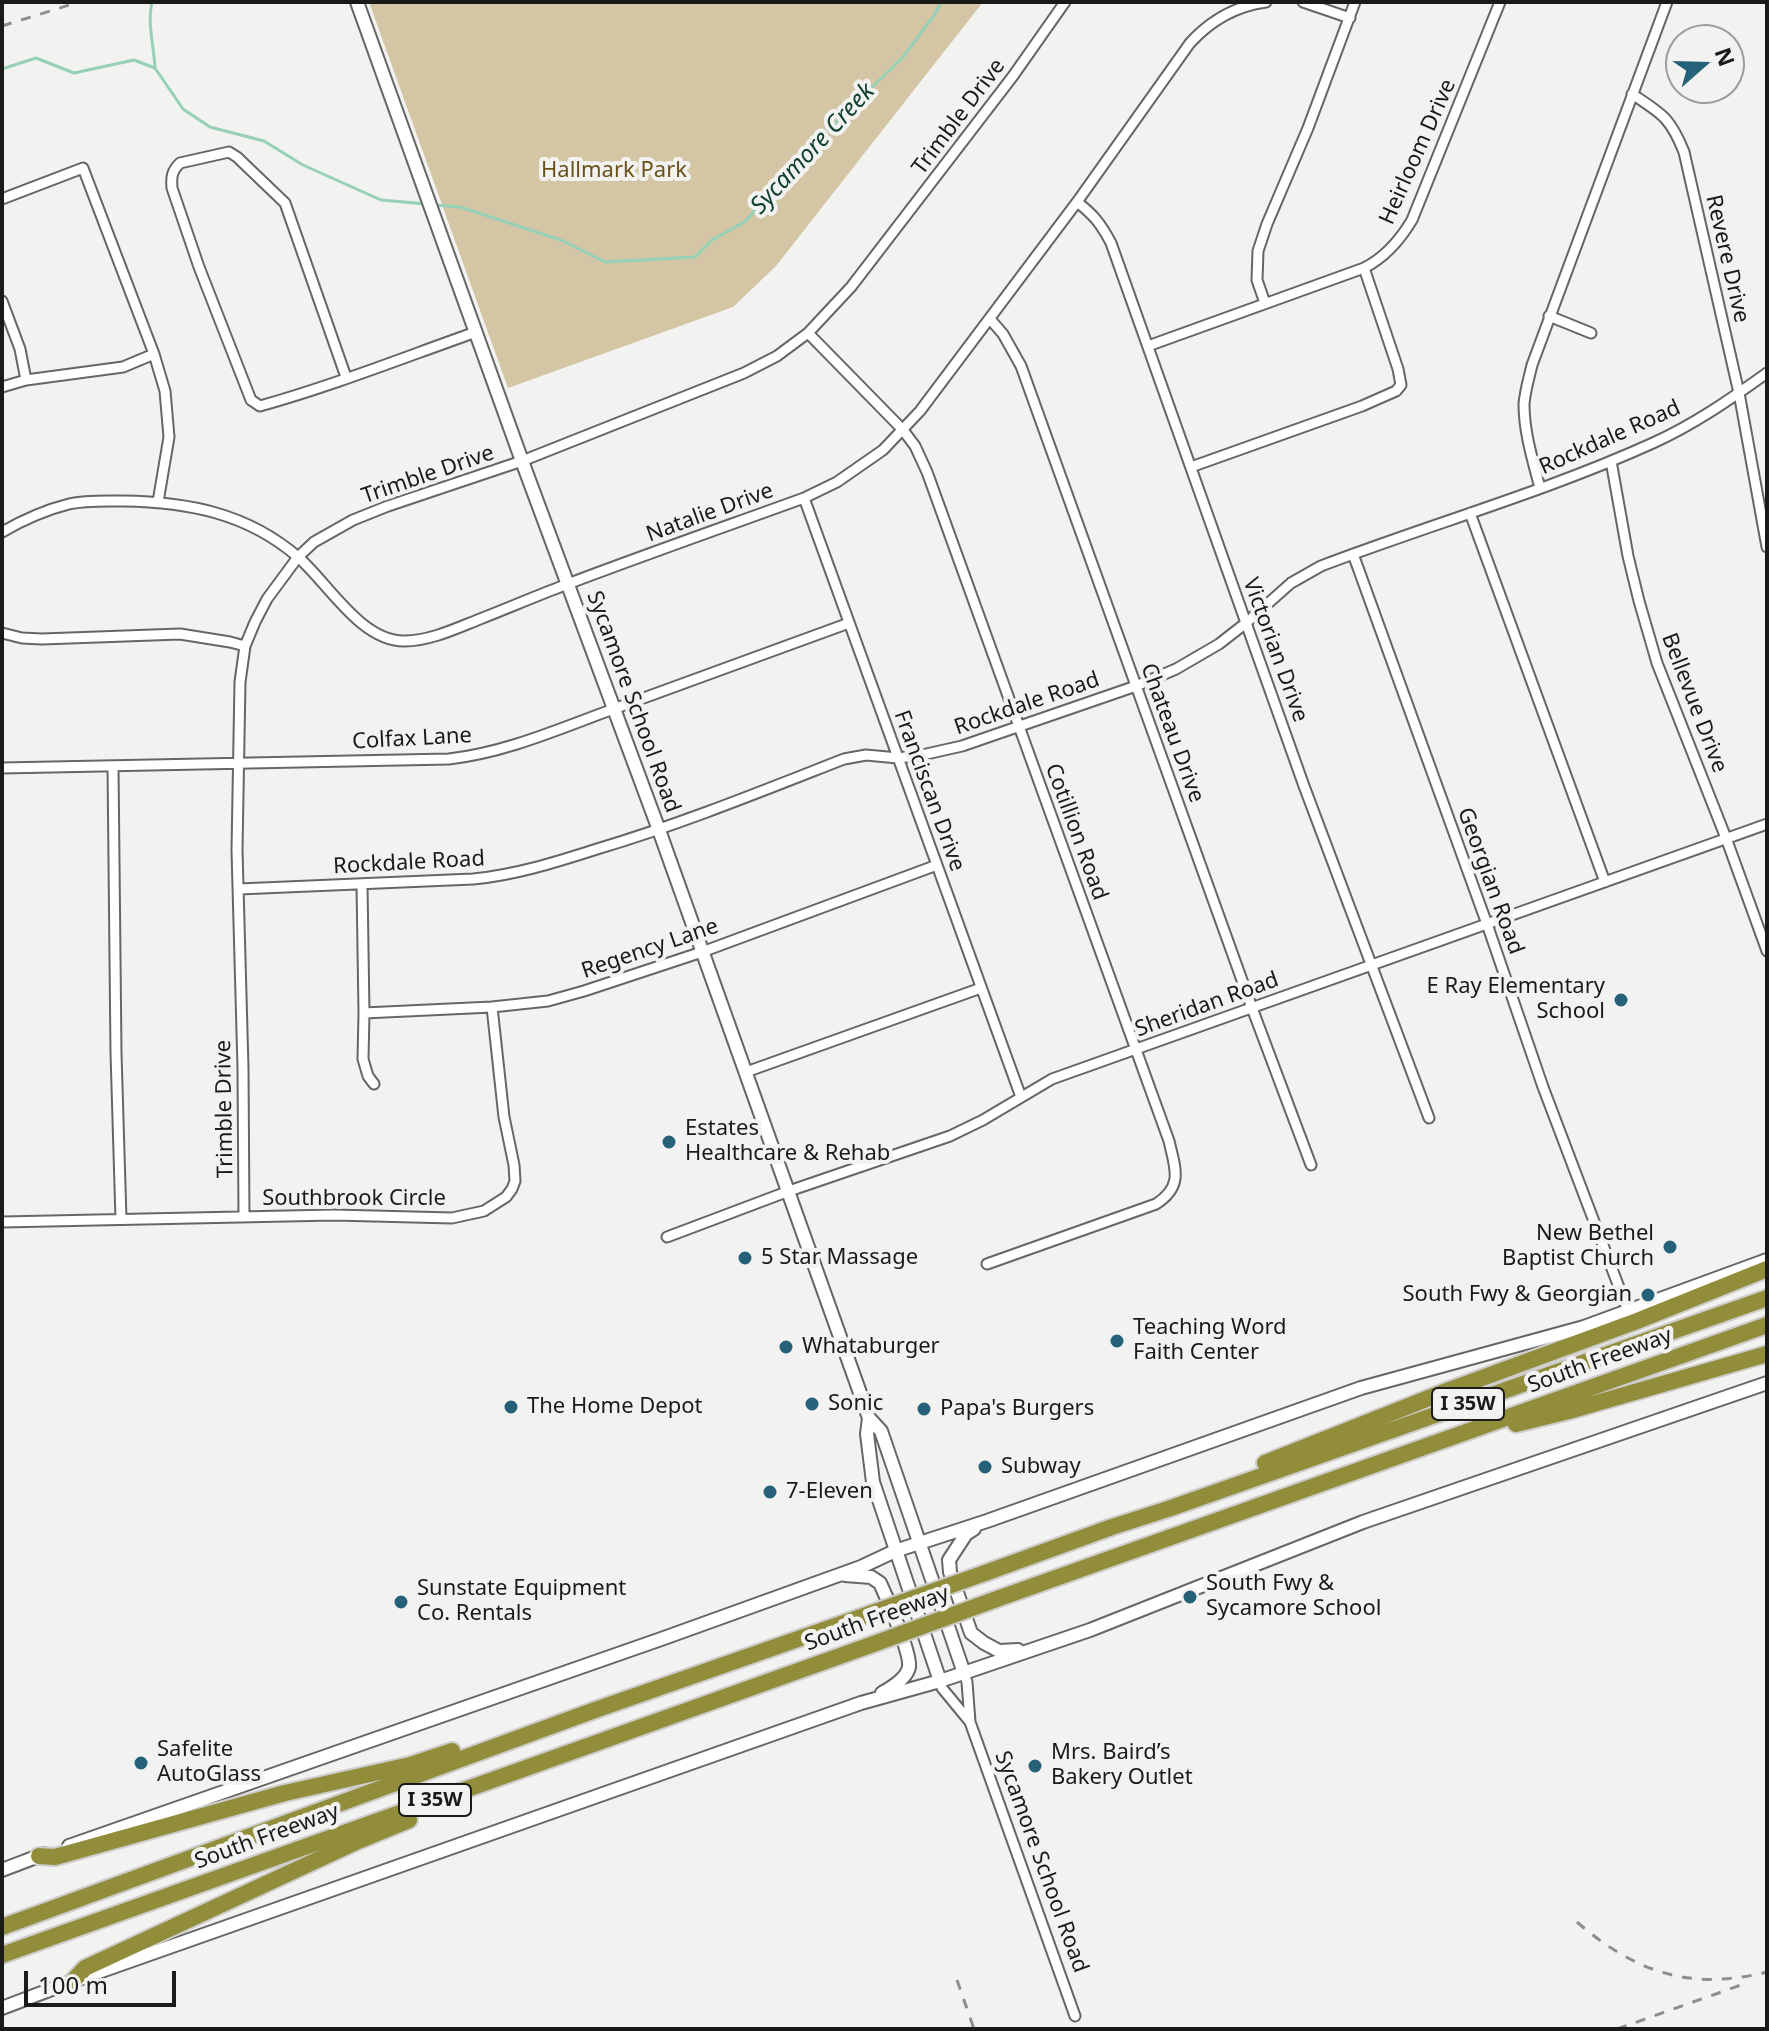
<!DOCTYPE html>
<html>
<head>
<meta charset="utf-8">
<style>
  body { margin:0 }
  #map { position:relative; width:1769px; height:2031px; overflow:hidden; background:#f2f3f0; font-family:"Noto Sans",sans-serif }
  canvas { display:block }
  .frame { position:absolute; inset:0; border:4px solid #1a1a19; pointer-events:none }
  .north { position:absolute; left:1665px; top:24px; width:80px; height:80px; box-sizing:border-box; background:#f2f3f0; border:2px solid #9c9c9a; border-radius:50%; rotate:70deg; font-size:22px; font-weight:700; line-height:32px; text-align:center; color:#1a1a19 }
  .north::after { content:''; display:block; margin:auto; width:28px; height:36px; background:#256279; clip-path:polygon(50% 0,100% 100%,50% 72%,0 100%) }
  .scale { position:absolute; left:24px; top:1971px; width:152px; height:36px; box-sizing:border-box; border:4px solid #1a1a19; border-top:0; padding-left:10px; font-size:24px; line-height:28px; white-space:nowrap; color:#1a1a19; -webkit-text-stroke:6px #f2f3f0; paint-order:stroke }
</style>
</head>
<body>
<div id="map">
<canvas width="1769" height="2031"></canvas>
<div class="frame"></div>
<div class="north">N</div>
<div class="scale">100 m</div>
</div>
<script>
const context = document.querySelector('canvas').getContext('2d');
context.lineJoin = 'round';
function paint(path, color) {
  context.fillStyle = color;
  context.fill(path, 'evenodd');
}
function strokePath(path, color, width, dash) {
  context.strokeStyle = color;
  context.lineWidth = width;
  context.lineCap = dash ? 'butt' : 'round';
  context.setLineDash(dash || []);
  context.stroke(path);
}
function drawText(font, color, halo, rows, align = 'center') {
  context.font = font + ' "Noto Sans",sans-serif';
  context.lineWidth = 8;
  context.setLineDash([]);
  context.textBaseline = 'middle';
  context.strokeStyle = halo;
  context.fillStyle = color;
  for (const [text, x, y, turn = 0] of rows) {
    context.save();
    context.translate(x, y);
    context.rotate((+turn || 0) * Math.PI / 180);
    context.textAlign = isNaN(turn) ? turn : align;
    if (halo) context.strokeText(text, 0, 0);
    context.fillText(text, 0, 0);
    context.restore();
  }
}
paint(new Path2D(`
  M369,2H983L776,266L733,307L508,388Z`), '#d4c5a4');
strokePath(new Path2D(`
  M152,2C147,23 154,46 155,68
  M2,69L36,58L74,73L134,60L155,68L183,109L210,127L264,141L303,165L381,200L427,204
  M435,205L460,207L561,240L605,262L695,257L712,240L746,221L797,160L903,57L935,14L941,2`), '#96d0b7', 3);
const minor = new Path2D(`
  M1303,2L1350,18
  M1632,94C1662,114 1670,117 1684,152L1739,393L1767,547
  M2,199L83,168L154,354L165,391L169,437L158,502
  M1077,202C1094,215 1101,224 1111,243L1304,786L1429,1118
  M2,301L20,349L26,380
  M1265,303L1257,280L1258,251L1267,224L1308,128L1355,2
  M1549,316L1591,333
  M990,319L1003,334L1021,366L1252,1008L1311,1165
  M808,333L903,430L915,446L927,472L1169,1141C1175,1168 1184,1186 1156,1204L987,1264
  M1148,346L1364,268C1386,257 1400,240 1412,220L1500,2
  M346,377L285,203L237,157L229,152L180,163C172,171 171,176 172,188L199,267L251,400L260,406C332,386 405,357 476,332
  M2,387L26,380L123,367L154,354
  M1611,461L1628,556L1639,601L1657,663L1726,838L1767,951
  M1191,467L1362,406L1396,391L1401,385L1398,369L1364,268
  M1540,488C1533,461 1524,433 1524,404C1525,391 1529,378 1532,365L1667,2
  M804,498L1021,1097
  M1470,513L1605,882
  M2,532C23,520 45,510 69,504C86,500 105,501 123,501C188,502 247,513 298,557C328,583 361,642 405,641C430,641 457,628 480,619C508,608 536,596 565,585C644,555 724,527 804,498L837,482L883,450L920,411L1077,202L1190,43C1211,20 1235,6 1266,2
  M1353,554L1487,924L1543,1087L1628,1311
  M2,633L22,638L42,639L180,634L230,642L245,646
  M113,766L116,1053L121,1219
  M2,768L449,759C509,752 563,727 619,707C695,679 772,651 849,623
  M362,884L364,1013L363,1059L368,1076L374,1084
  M239,889L473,879C516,875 556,862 597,849C681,824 762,791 844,759L866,755L898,758L922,755L962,746L1136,686L1176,669L1219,644L1246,623L1291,583L1321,566C1431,524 1545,492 1653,443C1693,425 1731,399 1767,373
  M364,1013L492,1007L548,1001L584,991L702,952L937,865
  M746,1072L981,988
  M244,1217L243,1068L237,850L240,682L245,646L255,622L267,599L298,557L314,542L353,520L388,506L522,461L744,373L777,356L808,333L851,287L1013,76L1065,2
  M2,1222L334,1215L452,1218L484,1211L506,1197L512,1189L515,1181L514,1165L504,1117L492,1007
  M667,1237L789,1191L950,1136L983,1120L1052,1079L1767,824
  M964,1673L967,1682L970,1722L1075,2016
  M940,1681L942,1688L970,1722`);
const secondary = new Path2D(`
  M357,2L522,461L659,830L869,1418L881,1431L964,1673
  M869,1418L867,1434L873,1482L940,1681
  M974,1529L966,1534L949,1560L950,1572L971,1633L984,1643L999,1651L1018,1650
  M845,1575L871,1577L880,1583C887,1598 911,1653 909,1667C907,1678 891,1688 882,1693
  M69,1846L664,1638L861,1567L895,1551L987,1521L1361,1388L1584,1327L1767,1260
  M2,1870L44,1854
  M2,2008L73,1981L861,1703L940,1681L1090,1630L1363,1522L1767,1383`);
const motorway = new Path2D(`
  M1516,1424L1569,1411L1767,1354
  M1265,1463L1444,1392L1637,1321L1767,1269
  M985,1573L1112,1527L1168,1509L1767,1298
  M994,1600L1767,1325
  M39,1856L55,1857L285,1793L410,1765L452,1751
  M2,1927L595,1710L858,1618
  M2,1955L868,1646
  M73,1981L85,1968L358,1841L409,1820`);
strokePath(minor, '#666764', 13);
strokePath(secondary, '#666764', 16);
strokePath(motorway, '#cdcdcc', 20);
strokePath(minor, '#fff', 9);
strokePath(secondary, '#fff', 12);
strokePath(motorway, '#928d3a', 16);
strokePath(new Path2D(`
  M2,26L79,2
  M1577,1922C1636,1973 1691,1991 1767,1972
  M957,1980L974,2029
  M1617,2029L1741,1985`), '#8e8f8d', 3, [10, 10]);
const motorwayBridge = new Path2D(`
  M858,1618L985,1573
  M868,1646L994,1600`);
strokePath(motorwayBridge, '#cdcdcc', 20, []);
strokePath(motorwayBridge, '#928d3a', 16);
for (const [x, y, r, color] of [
  [1621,1000,8,"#256279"],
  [669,1142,8,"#256279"],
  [1670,1247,8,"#256279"],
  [745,1258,8,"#256279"],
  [1648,1295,8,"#256279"],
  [1117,1341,8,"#256279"],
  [786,1347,8,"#256279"],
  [812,1404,8,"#256279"],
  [511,1407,8,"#256279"],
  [924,1409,8,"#256279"],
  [985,1467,8,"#256279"],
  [770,1492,8,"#256279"],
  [1190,1597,8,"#256279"],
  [401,1602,8,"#256279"],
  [141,1763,8,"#256279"],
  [1035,1766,8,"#256279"]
]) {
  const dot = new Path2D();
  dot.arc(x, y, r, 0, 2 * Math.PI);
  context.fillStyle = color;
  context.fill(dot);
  strokePath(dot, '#f2f3f0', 3);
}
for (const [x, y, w] of [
  [1468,1404,72],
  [435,1800,72]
]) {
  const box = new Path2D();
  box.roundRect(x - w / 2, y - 16, w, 32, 6);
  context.fillStyle = '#f2f3f0';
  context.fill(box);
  strokePath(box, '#1a1a19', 2);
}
drawText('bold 20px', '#1a1a19', null, [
  ["I 35W",1468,1404],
  ["I 35W",435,1800]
]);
drawText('22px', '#1a1a19', '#f2f3f0', [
  ["Trimble Drive",959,117,-53],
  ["Heirloom Drive",1418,152,-66],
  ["Revere Drive",1727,259,77],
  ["Rockdale Road",1610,438,-24],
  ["Trimble Drive",428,475,-19],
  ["Natalie Drive",710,513,-20],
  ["Victorian Drive",1275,650,70],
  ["Sycamore School Road",633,702,70],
  ["Bellevue Drive",1694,703,69],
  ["Rockdale Road",1027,704,-19],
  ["Chateau Drive",1172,733,70],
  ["Colfax Lane",412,739,-3],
  ["Franciscan Drive",929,791,70],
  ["Cotillion Road",1076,832,70],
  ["Rockdale Road",409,863,-3],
  ["Georgian Road",1490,881,70],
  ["Regency Lane",650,949,-19],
  ["Sheridan Road",1207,1005,-20],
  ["Trimble Drive",225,1109,-91],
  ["Southbrook Circle",354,1199],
  ["South Freeway",1600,1361,-20],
  ["South Freeway",877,1619,-20],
  ["South Freeway",267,1837,-20],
  ["Sycamore School Road",1041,1862,70]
]);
drawText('22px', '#695117', '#f2f3f0', [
  ["Hallmark Park",614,171]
]);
drawText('22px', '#1a1a19', '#f2f3f0', [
  ["E Ray Elementary",1605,987,"right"],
  ["School",1605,1012,"right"],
  ["Estates",685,1129],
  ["Healthcare & Rehab",685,1154],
  ["New Bethel",1654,1234,"right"],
  ["Baptist Church",1654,1259,"right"],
  ["5 Star Massage",761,1258],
  ["South Fwy & Georgian",1632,1295,"right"],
  ["Teaching Word",1133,1328],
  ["Faith Center",1133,1353],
  ["Whataburger",802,1347],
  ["Sonic",828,1404],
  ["The Home Depot",527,1407],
  ["Papa's Burgers",940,1409],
  ["Subway",1001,1467],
  ["7-Eleven",786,1492],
  ["South Fwy &",1206,1584],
  ["Sycamore School",1206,1609],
  ["Sunstate Equipment",417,1589],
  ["Co. Rentals",417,1614],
  ["Safelite",157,1750],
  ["AutoGlass",157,1775],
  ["Mrs. Baird’s",1051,1753],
  ["Bakery Outlet",1051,1778]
], 'left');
drawText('italic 24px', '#104130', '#f2f3f0', [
  ["Sycamore Creek",813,149,-47]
]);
</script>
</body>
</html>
